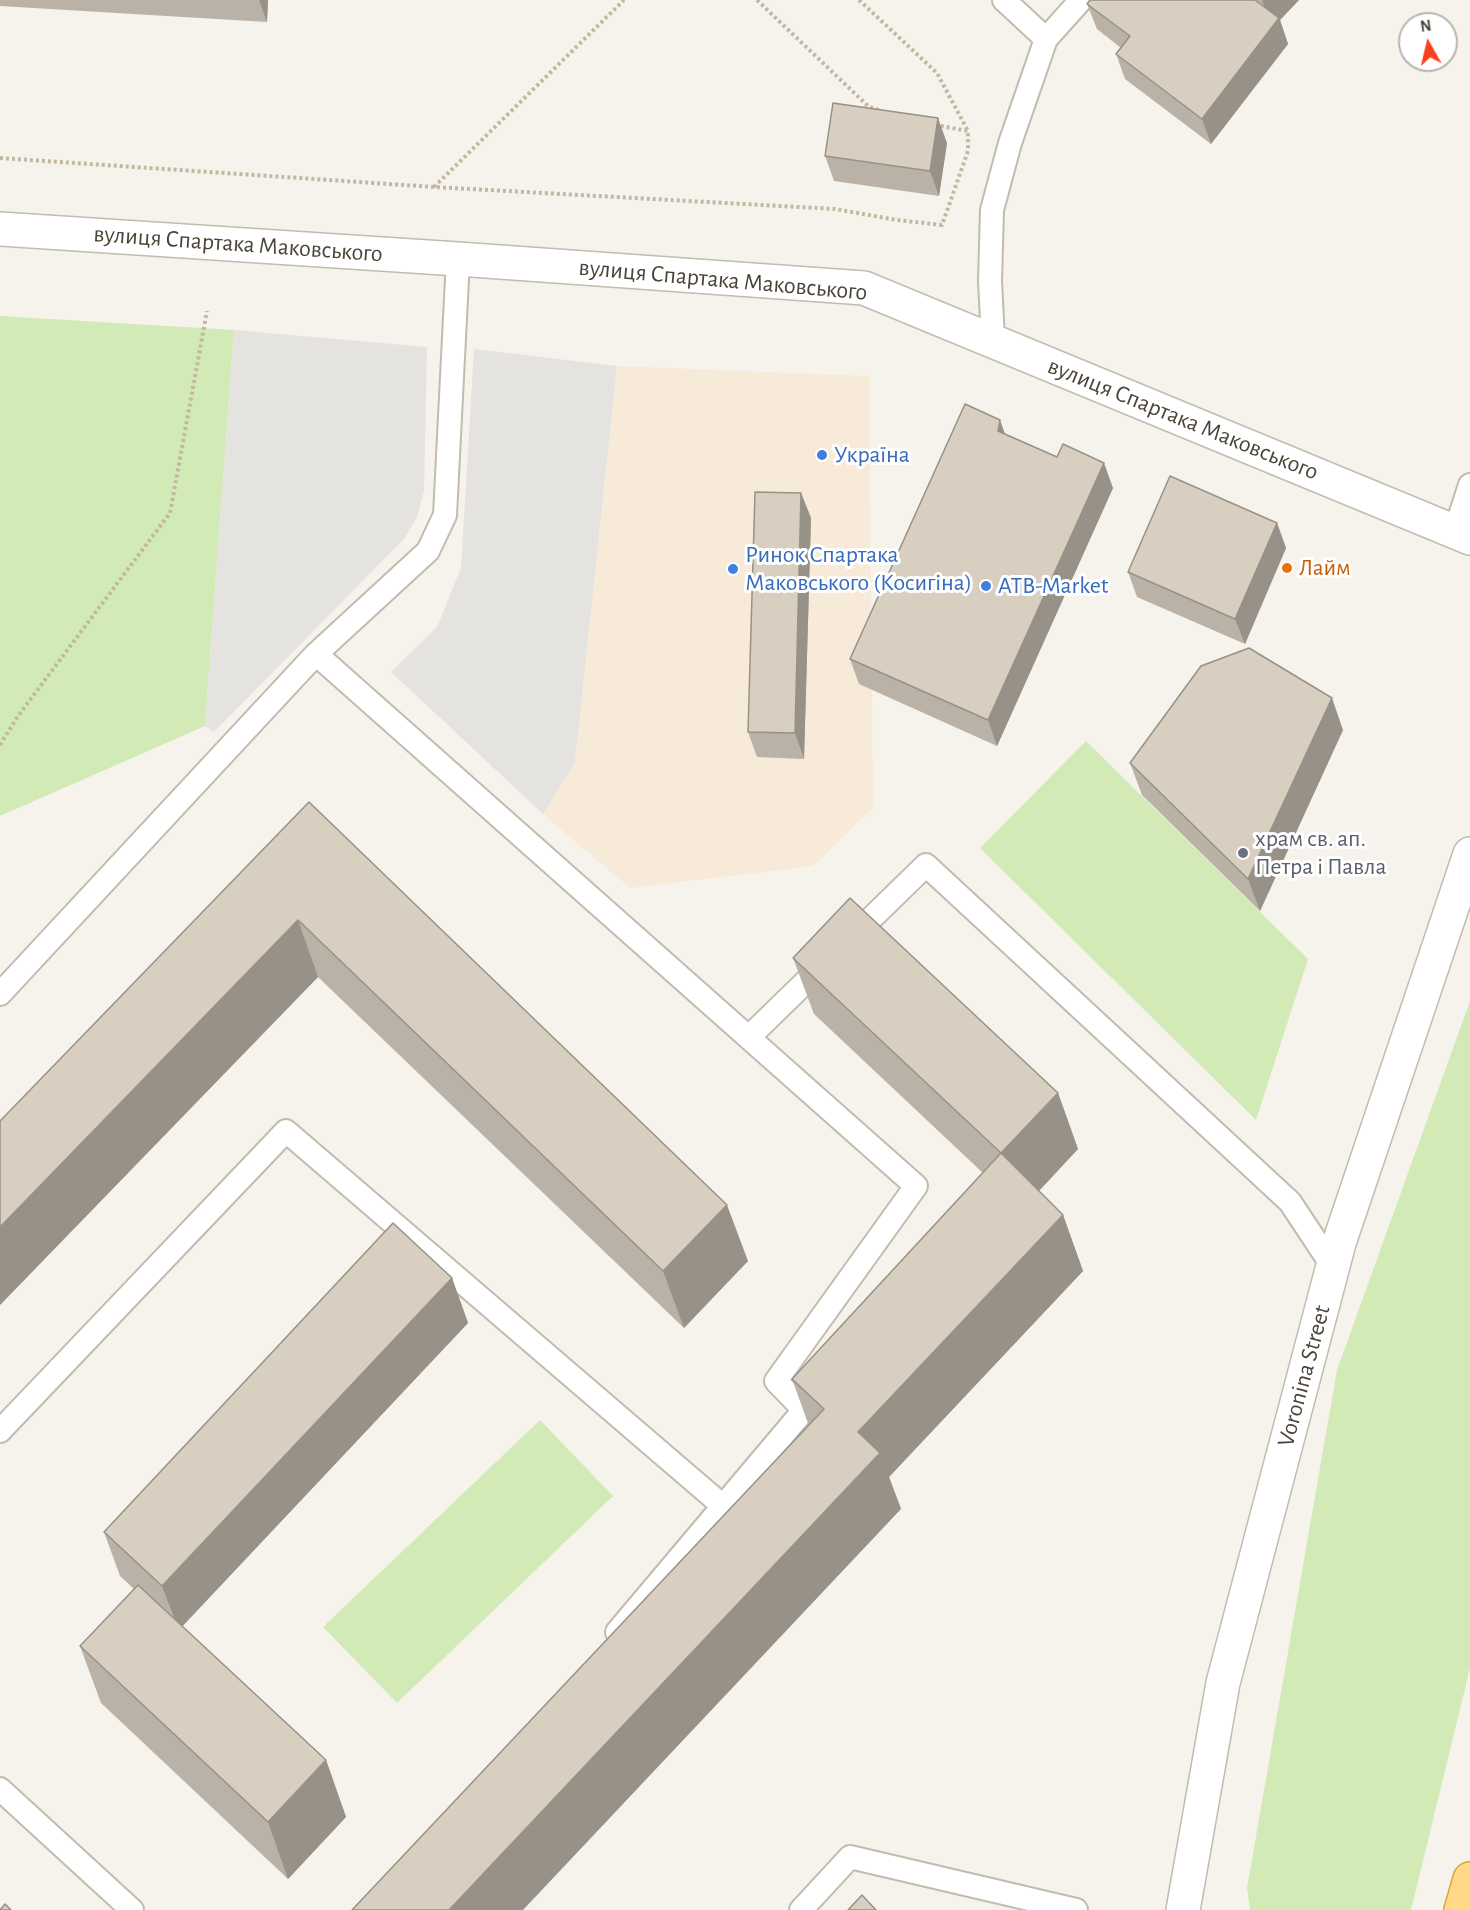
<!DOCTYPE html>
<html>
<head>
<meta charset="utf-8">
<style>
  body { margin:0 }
  #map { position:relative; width:1470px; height:1910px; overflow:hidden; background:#f6f3ec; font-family:"Alegreya Sans",sans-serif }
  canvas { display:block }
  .north { position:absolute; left:1398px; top:12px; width:60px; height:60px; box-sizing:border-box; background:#fff; border:2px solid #b7b4b0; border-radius:50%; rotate:352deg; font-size:16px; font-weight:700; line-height:24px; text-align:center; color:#4b4439 }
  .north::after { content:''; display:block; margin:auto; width:21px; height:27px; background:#fc3f1d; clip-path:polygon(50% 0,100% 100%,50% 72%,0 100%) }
</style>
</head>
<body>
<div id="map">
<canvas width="1470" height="1910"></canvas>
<div class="north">N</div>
</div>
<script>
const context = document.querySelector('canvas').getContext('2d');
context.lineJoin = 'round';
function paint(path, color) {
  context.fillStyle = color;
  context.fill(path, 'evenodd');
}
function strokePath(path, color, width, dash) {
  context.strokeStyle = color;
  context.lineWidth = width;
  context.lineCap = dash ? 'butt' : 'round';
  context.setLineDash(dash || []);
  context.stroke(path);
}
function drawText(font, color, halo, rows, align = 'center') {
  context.font = font + ' "Alegreya Sans",sans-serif';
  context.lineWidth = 6;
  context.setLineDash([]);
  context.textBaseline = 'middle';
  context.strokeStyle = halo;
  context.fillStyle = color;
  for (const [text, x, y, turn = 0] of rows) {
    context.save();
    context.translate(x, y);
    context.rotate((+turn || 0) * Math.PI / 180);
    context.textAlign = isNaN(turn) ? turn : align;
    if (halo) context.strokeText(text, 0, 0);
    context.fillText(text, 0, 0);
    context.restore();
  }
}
paint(new Path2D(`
  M617,366L869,376L873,808L813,866L630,888L543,814L575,762Z`), '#f7ead8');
paint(new Path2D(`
  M0,316L234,330L205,726L0,816Z
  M1086,741L1308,959L1256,1120L980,848Z
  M1470,1001V1668L1411,1910H1250L1247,1888L1337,1370Z
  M540,1420L613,1496L397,1703L323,1627Z`), '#d2eab5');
paint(new Path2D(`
  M234,330L427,347L424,491L417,517L404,539L214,732L205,726Z
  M474,349L617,366L575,762L543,814L391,672L437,627L461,568Z`), '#e5e3e0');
const service = new Path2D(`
  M1046,39L1081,0
  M458,259L445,515L428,551L316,654L916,1186L776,1381L804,1410L617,1632
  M993,340L990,281L992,210L1010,143L1046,39L1004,0
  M1455,531L1470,485
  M849,940L926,865L1290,1202L1333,1267
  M0,994L316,654
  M749,1037L825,963
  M0,1431L286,1131L723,1506
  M0,1789L132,1910
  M801,1910L850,1857L1076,1910`);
const tertiary = new Path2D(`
  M0,229L458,259L864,288L1470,538
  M1183,1910L1223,1683L1339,1243L1470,854`);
const trunk = new Path2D(`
  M1461,1910L1470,1879`);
strokePath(service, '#c2bbae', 26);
strokePath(tertiary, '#c2bbae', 36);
strokePath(trunk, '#e0a43c', 36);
strokePath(new Path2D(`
  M757,0L869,107L879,110
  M859,0L937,73L968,131
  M0,158L434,187L835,209L897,220L942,225L968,151V131L936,125
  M434,187L624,0
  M0,745L18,716L170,513L207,311`), '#c4b79f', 4, [3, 3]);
strokePath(service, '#fff', 22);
strokePath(tertiary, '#fff', 33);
strokePath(trunk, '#ffd985', 33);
paint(new Path2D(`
  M0,0H268L267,22L0,6Z
  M1090,0H1299L1280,20L1288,44L1211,144L1125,79L1116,54L1121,48L1097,29L1087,4Z
  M947,143L939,196L834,181L825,156Z
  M1004,433L1113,488L997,746L859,684L850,659Z
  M801,493L811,518L804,759L757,757L748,732Z
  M1277,523L1286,548L1245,644L1137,597L1128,572Z
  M1343,730L1260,911L1142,795L1130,763Z
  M309,802L748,1261L684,1328L318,977L0,1305Z
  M793,958L1058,1093L1078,1149L1039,1191L1063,1215L1083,1271L889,1477L901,1509L809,1426L792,1379L983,1173L814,1014Z
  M452,1278L468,1323L182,1626L326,1760L346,1817L288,1879L101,1703L80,1646L134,1589L120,1576L104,1532Z`), '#bab2a6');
paint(new Path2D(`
  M259,0H268L267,22Z
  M1262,0H1299L1280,20L1288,44L1211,144L1202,119L1272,28Z
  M938,118L947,143L939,196L930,171Z
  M1000,420L1009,445L998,431Z
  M1104,463L1113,488L997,746L988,720Z
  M801,493L811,518L804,759L795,733Z
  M1277,523L1286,548L1245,644L1235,619Z
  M1332,698L1343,730L1260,911L1248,879Z
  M298,920L318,977L0,1305V1227Z
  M1058,1093L1078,1149L1022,1209L1001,1153Z
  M727,1205L748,1261L684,1328L663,1271Z
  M1063,1215L1083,1271L889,1477L901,1509L523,1910H449L858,1432Z
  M452,1278L468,1323L179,1630L162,1586Z
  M326,1760L346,1817L288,1879L268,1822Z`), '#979187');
const building = new Path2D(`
  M1090,0H1255L1279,18L1202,119L1116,54L1130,36L1087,4Z
  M833,103L938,118L930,171L825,156Z
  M965,404L1000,420L998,431L1057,457L1063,444L1104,463L988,720L850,659Z
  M1170,476L1277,523L1235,619L1128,572Z
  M755,492L801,493L795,733L748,732Z
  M1249,648L1332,698L1248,879L1130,763L1201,666Z
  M309,802L727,1205L663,1271L298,920L0,1227V1121Z
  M850,898L1058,1093L1001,1153L1063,1215L858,1432L880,1453L449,1910H352L824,1409L792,1379L1001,1153L793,958Z
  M393,1223L452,1278L162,1586L104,1532Z
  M138,1585L326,1760L268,1822L80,1646Z
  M862,1895L876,1910H848Z
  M5,1904L11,1910H0Z`);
paint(building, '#d8cfc1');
strokePath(building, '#979187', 1.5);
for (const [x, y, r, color] of [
  [822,455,6,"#3f7fe0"],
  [1287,568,6,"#e8710a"],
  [733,569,6,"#3f7fe0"],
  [986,586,6,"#3f7fe0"],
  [1243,853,6,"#6b7280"]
]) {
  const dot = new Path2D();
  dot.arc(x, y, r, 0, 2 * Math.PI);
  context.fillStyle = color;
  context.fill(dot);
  strokePath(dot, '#fff', 2);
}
drawText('24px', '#4b4439', '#fff', [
  ["вулиця Спартака Маковського",238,244,4],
  ["вулиця Спартака Маковського",723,280,5],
  ["вулиця Спартака Маковського",1183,419,22],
  ["Voronina Street",1304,1376,-75]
]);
drawText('24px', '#366cbe', '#fff', [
  ["Україна",834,455],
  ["Ринок Спартака",745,555],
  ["Маковського (Косигіна)",745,583],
  ["ATB-Market",998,586]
], 'left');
drawText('24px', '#c56008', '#fff', [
  ["Лайм",1299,568]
], 'left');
drawText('24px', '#5b616d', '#fff', [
  ["храм св. ап.",1255,839],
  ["Петра і Павла",1255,867]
], 'left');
</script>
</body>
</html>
